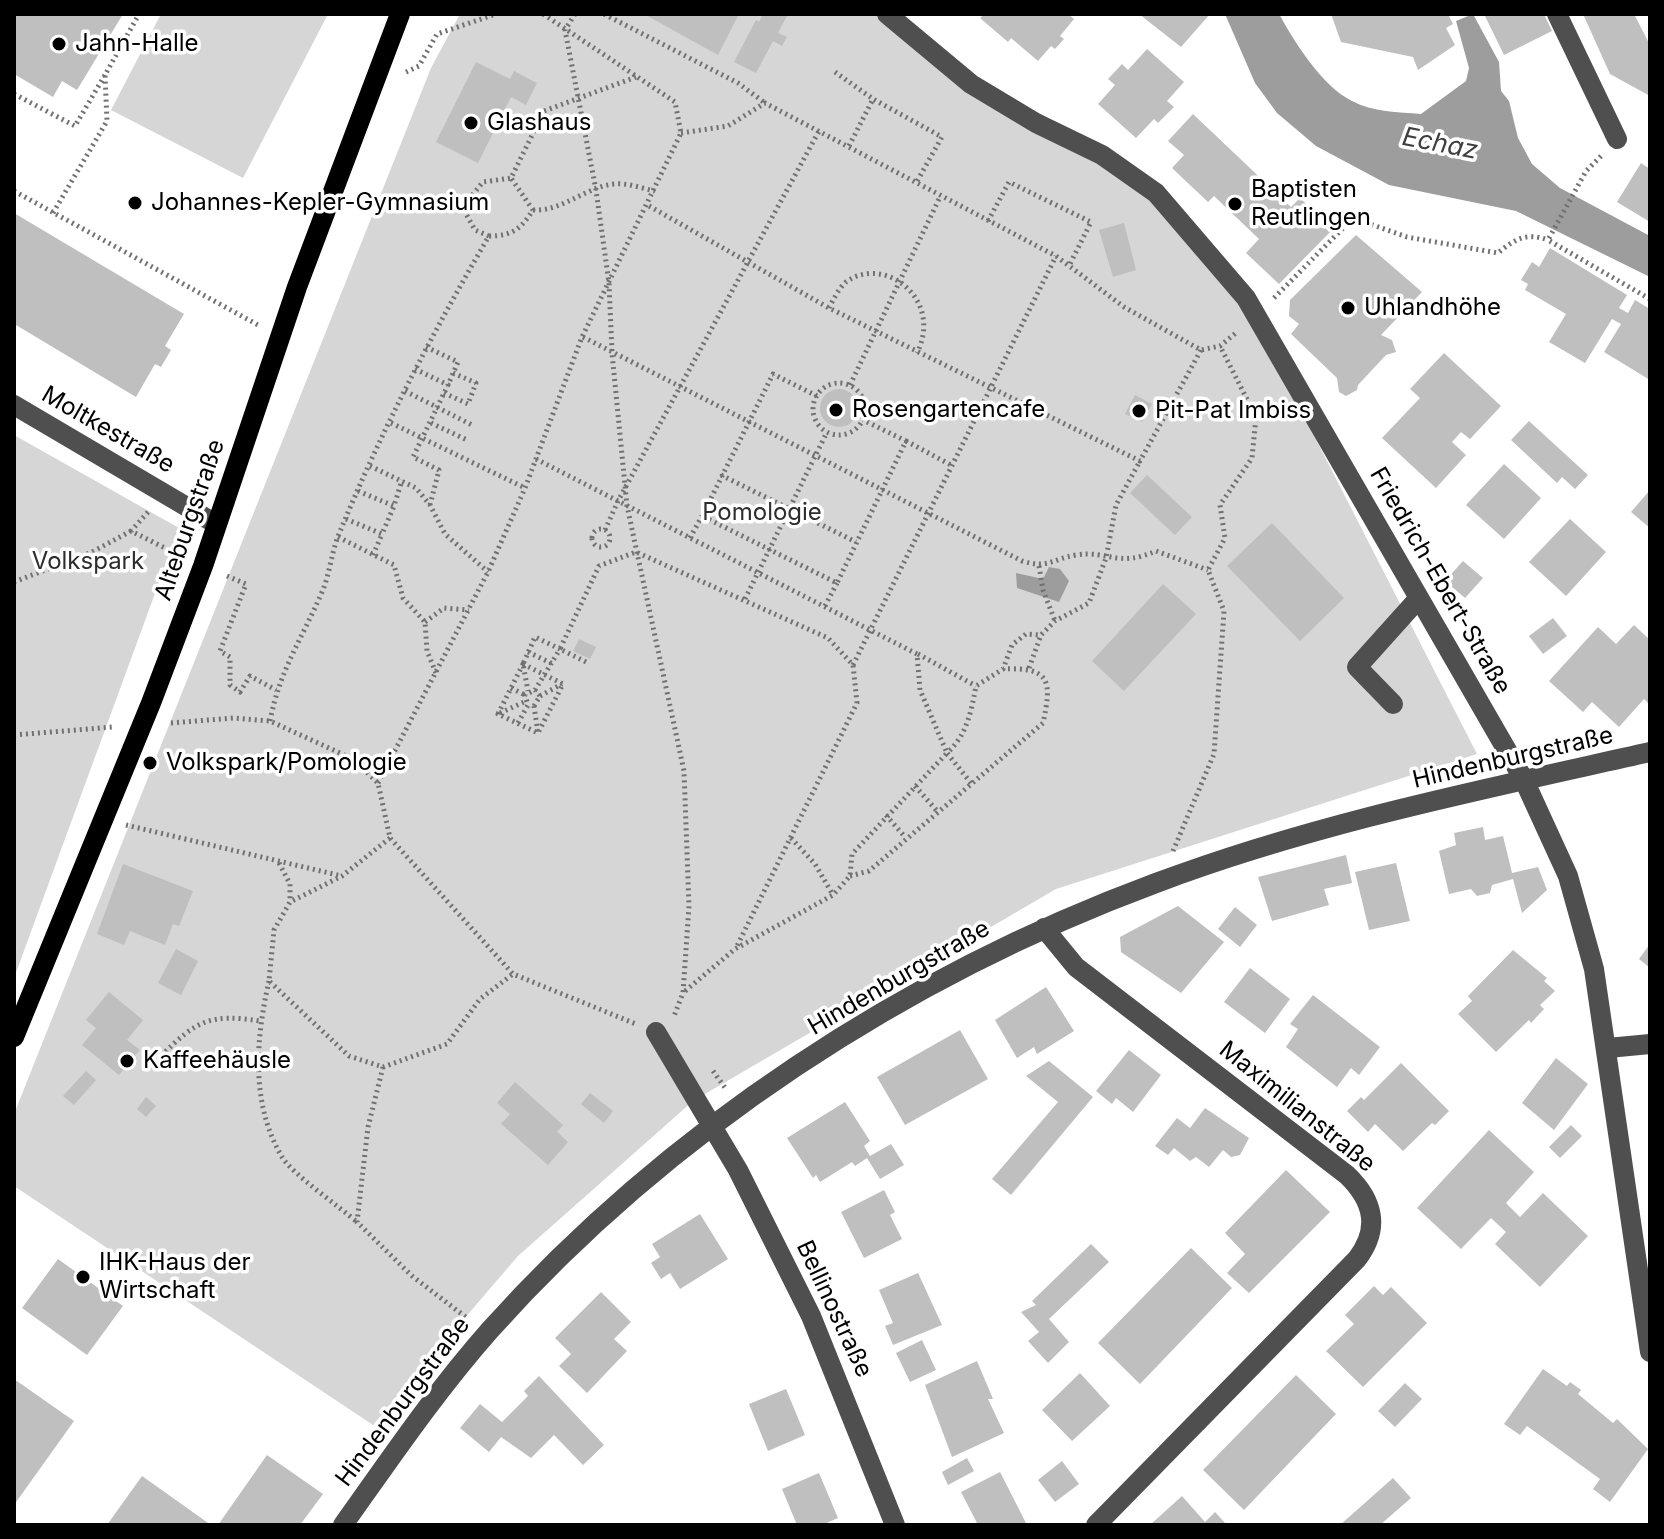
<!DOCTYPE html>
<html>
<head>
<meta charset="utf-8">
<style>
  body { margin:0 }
  #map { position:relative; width:1664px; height:1539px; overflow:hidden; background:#fff; font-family:Inter,sans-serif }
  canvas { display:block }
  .frame { position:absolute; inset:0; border:16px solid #000; pointer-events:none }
</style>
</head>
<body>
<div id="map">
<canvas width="1664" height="1539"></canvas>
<div class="frame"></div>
</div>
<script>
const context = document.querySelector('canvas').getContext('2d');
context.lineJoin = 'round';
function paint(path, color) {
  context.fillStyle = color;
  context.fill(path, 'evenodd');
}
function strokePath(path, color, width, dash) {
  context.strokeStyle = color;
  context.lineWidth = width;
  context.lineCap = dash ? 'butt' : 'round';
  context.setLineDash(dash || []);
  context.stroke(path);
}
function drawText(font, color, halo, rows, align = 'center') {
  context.font = font + ' Inter,sans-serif';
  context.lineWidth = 7;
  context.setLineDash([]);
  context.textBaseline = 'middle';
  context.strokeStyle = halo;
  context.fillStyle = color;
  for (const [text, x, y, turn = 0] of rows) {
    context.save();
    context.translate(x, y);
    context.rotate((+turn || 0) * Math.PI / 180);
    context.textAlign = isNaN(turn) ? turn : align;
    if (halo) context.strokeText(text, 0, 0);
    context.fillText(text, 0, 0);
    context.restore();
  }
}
paint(new Path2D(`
  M161,14H328L243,178L111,110Z
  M460,14H882L1154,195L1244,299L1477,754L1056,889L693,1101L518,1256L373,1425L14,1186V1114L431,68Z
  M14,435L179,528L14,978Z`), '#d6d6d6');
paint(new Path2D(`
  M1225,14H1279C1295,43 1322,86 1352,101C1373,112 1398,112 1421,114L1466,81L1469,68L1456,21L1473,14L1499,62L1501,91L1509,101L1518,138L1532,164L1560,188L1650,236V277L1516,211L1389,185L1316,146L1277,113L1255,83Z
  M1049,567L1060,569L1069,581L1059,602L1017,588L1016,573L1043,579Z`), '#9d9d9d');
paint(new Path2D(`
  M14,14H123L77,90L62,81L53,97L14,74Z
  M644,14H739L718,55Z
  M763,14H788L778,33L787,37L782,46L773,41L756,73L734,62L756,20L759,22Z
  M985,14H1068L1074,19L1060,36L1064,39L1055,49L1051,46L1038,61L1011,38L1008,42L980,18Z
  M1139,14H1210L1181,47Z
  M1331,14H1448L1453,24L1446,28L1455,45L1418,70L1413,57L1341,42Z
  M1484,14H1544L1552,31L1504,55Z
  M1583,14H1634L1650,45V96L1610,74Z
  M1147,49L1184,82L1167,101L1174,107L1158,123L1154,119L1136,138L1098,104L1115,85L1108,79L1122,64L1128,70Z
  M476,62L510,79L514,71L537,83L526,105L511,97L478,163L436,142Z
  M1193,114L1291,207L1300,198L1333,229L1279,284L1246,253L1259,239L1214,196L1208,202L1172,168L1184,155L1168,141Z
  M1641,163L1650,169V222L1617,202Z
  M14,213L184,314L165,346L171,350L161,367L155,364L136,397L16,325L14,329Z
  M1124,223L1136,270L1113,277L1099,230Z
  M1356,235L1422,292L1381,335L1392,340L1396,352L1386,355L1358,385L1357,390L1346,396L1339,392L1337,378L1291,334L1299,324L1289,316L1290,300Z
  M1550,248L1627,295L1619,308L1628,313L1635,300L1650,309V380L1604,352L1621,324L1612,319L1585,363L1549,342L1566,314L1525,290L1528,284L1521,280L1532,262L1539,267Z
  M1444,353L1501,406L1470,439L1461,432L1452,442L1466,455L1436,488L1382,438L1420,398L1410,389Z
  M820 408a19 19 0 1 1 38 0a19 19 0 1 1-38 0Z
  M1135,395L1152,404L1142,422L1125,414Z
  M1529,421L1588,475L1575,489L1562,477L1557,483L1511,440Z
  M1504,464L1541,498L1504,539L1466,505Z
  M1147,475L1192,517L1175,535L1130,493Z
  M1650,490V528L1631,512Z
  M1570,519L1606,552L1566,596L1529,562Z
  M1272,523L1344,598L1300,641L1227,566Z
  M1463,561L1483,578L1465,598L1445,581Z
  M1163,584L1196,614L1124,691L1092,661Z
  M1553,618L1567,636L1543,654L1529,636Z
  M1634,625L1650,640V705L1644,699L1619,727L1592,702L1583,712L1549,681L1598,627L1616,644Z
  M579,639L596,647L590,659L573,651Z
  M1483,827L1485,840L1503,836L1512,873L1538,867L1547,890L1522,913L1513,879L1492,885L1490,893L1477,896L1471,889L1449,894L1439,851L1456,845L1454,833Z
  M1346,855L1352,883L1324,889L1329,905L1272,921L1258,877Z
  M1396,863L1410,921L1369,930L1355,872Z
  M123,864L193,891L179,926L173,924L165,945L130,931L124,945L97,934Z
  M1178,906L1224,942L1181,993L1121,952L1120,937Z
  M1235,907L1257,925L1240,947L1218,929Z
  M1650,944V968L1639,959Z
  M176,949L198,961L181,995L158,983Z
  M1513,950L1547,978L1544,981L1555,991L1540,1005L1544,1009L1531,1023L1529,1020L1496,1052L1458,1014L1472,1001L1468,996Z
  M1250,968L1290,999L1265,1033L1224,1002Z
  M1046,987L1074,1031L1037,1054L1034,1047L1017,1058L995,1020Z
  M109,992L143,1020L127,1040L140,1050L119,1075L82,1045L96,1028L86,1020Z
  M1313,995L1380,1047L1359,1075L1351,1068L1337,1087L1286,1047L1298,1029L1290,1024Z
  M960,1030L988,1079L905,1125L877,1077Z
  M1129,1050L1161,1075L1133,1112L1116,1098L1112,1104L1096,1091Z
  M1556,1058L1588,1084L1554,1130L1522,1103Z
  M1049,1061L1093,1097L1011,1195L992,1179L1058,1102L1026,1076Z
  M1401,1063L1449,1111L1435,1125L1432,1123L1403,1151L1375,1124L1368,1132L1347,1111L1361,1097L1364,1100Z
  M86,1071L96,1080L74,1105L63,1096Z
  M515,1082L563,1125L557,1132L568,1142L548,1165L501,1124L510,1114L497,1103Z
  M590,1093L613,1111L604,1123L581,1104Z
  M146,1097L156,1106L146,1117L137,1109Z
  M845,1102L870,1141L864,1146L870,1156L891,1144L904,1165L880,1179L867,1158L855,1166L852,1162L820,1182L816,1175L813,1178L787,1138Z
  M1205,1108L1249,1138L1240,1155L1231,1157L1223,1150L1209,1167L1196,1157L1190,1161L1174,1148L1168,1155L1155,1146L1177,1118L1190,1128Z
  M1571,1125L1582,1136L1560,1158L1549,1147Z
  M1489,1130L1534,1172L1506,1203L1520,1217L1543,1193L1588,1236L1540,1287L1495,1244L1506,1232L1491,1218L1461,1249L1417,1208Z
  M1286,1170L1330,1212L1249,1293L1227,1273L1245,1254L1225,1233Z
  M884,1190L895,1212L890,1215L902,1239L864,1258L841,1212Z
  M700,1214L728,1259L680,1289L670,1273L661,1279L651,1263L660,1257L652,1244Z
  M1091,1244L1109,1262L1049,1319L1069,1342L1048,1363L1028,1341L1039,1332L1021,1312L1036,1305L1032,1301Z
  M1191,1248L1232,1288L1140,1384L1098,1343Z
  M58,1259L123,1306L87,1355L22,1308Z
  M918,1273L942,1325L893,1345L885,1326L893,1323L879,1290Z
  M1374,1286L1383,1295L1391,1287L1427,1323L1363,1387L1326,1351L1354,1324L1345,1315Z
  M601,1292L631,1322L614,1339L627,1351L587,1393L559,1366L571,1354L555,1338Z
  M922,1340L936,1370L910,1382L896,1353Z
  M977,1361L993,1399H988L1004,1433L952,1457L925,1385Z
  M1543,1369L1567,1386L1570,1382L1581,1390L1578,1394L1613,1423L1617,1419L1648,1449L1610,1502L1593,1489L1600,1479L1527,1426L1520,1435L1504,1424Z
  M1080,1373L1110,1406L1072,1441L1042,1410Z
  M1296,1375L1336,1414L1244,1510L1203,1470Z
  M539,1376L604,1445L583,1465L554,1435L531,1458L501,1437L489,1452L460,1428L480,1404L502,1422L528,1396L524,1391Z
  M14,1379L74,1421L14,1505Z
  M1405,1383L1422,1399L1395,1427L1378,1411Z
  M786,1389L805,1435L768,1451L749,1404Z
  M267,1455L323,1494L300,1525H218Z
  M967,1458L974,1471L948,1485L942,1472Z
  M1062,1461L1079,1484L1055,1502L1038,1480Z
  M1000,1472L1026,1523L1023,1525H978L961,1492Z
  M819,1473L838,1518L822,1525H797L782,1489Z
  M142,1476L211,1525H107Z
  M1393,1478L1411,1498L1380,1525H1340Z
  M1182,1496L1205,1522L1215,1512L1227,1525H1150Z`), '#bfbfbf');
strokePath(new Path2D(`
  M575,14L565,30L596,190L609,283L612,353L627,506L684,771L689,906L683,993L674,1016
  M604,14L738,83L765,103
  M406,72L419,66L437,34L496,14
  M835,72L873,99
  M14,94L75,126L105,75
  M681,133L728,126L765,103L1056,256L1124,307L1201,350L1220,346L1237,332
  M849,146L873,99L942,137L916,183
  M1601,156L1586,171L1548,240L1650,299
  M14,191L258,325
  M649,206L829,308L1140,461L1201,350
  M533,210C565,212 591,181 623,184C634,185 645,189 655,191
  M53,213L107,121L105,75L139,14
  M988,221L1009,182L1091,222L1069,266
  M489,236C512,236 521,229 533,210L511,178
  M1274,298L1353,218L1407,237L1498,253C1515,239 1526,232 1548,240
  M829,308C833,300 839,288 846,282C884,254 944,299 917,353
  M583,337L1022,561C1048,569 1052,559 1076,555C1109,550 1117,568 1156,551L1208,570
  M426,347L458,362L448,385
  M415,369L448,385L413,457L439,470L430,505
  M813 409a26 26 0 1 1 52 0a26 26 0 1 1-52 0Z
  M850,385L940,197
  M405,391L472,425
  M444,393L468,404L476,383L453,373
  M817,396L773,374L702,516L837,583L906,441L863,420
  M391,423L525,488
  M431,423L467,440
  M906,441L951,465
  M536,459L917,654L920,690L947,753L852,854L850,876L833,895L735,949L684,992
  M370,466L416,488L430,505L445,534L488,572
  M721,475L856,542
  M358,491L394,506L402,480
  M148,512L131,531L181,556
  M346,519L382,534L394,506
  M592 538a9 9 0 1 1 18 0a9 9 0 1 1-18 0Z
  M605,530L618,501L819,131
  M338,537L394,565L403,598L425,622L427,651L436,673
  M690,538L702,516
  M373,555L382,534
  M1039,566L1043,590L1055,621
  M227,576L246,584L220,651L230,657V685L240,692L250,676L276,690
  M14,582L92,552L131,531
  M745,599L827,432
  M825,606L837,583
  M425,622L444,608L469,610
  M528,652L553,664
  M918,654L976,686
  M586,662L560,649L599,566L636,552L828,638L853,665L857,703L736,948
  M523,664L563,684L538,733L498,714Z
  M853,665L1056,256
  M1029,668L1041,635
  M511,688L525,695
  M540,696L562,684
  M534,706L538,733
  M534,706L540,696L535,690
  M500,713L524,702
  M270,721C280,669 302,639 322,592C330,574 331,553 339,534C381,431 433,332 489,236L475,230L466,214L469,199L483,182L511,178L544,111L636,77
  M171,723L233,718L270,721L353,759L378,783L390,838L513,974L636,1024
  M518,723L528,705L525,695L535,690L560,649L535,637L523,664L528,691
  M14,735L113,727
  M378,783L488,572L525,488L582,337L681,133L675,102L543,14
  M971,783L947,753C967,735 971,712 976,686L1003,669L1012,645L1026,634L1041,635L1055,621L1089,603L1106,558L1116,505L1140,461
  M915,786L937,811
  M886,815L905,837
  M126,825L342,876
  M390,838L342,876L290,902L274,930L269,981L349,1056L383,1067L447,1044L480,999L513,974
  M791,838L815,864L833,895
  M1173,851L1214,754L1224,611L1208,570L1225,538L1220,505L1252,458L1256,417L1220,346
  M279,863L290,884V902
  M850,876L869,871L1043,723C1052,681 1051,667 1003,669
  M269,981C256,1038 250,1103 282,1157C292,1174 340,1207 357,1222
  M161,1056C196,1021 210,1013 260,1021
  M383,1067L368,1127L357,1222L412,1276L467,1318
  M713,1071L726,1089`), '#717171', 5, [2, 4]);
strokePath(new Path2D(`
  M887,14L971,84L1036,123L1102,155L1156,193L1246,298L1524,780L1568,876L1594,969L1650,1352
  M1557,14L1617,139
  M14,405L216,524
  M1393,704L1357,667L1419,598
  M1044,928L1076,967L1347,1175C1374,1201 1380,1229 1357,1259L1096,1525
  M656,1032L738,1170L811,1316L895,1525
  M1608,1048L1650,1044
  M343,1525C390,1459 436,1391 490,1330C669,1130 905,976 1156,883C1315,823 1485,789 1650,752`), '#4f4f4f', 20);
strokePath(new Path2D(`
  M14,1037L151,703L203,566L297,287L400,14`), '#000', 20);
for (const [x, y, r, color] of [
  [59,44,8,"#000"],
  [471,123,8,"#000"],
  [135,203,8,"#000"],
  [1235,204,8,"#000"],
  [1348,308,8,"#000"],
  [836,410,8,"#000"],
  [1139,411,8,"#000"],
  [150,763,8,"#000"],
  [127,1061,8,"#000"],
  [83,1277,8,"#000"]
]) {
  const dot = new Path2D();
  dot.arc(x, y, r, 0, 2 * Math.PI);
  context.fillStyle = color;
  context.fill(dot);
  strokePath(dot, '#fff', 3);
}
drawText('24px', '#000', '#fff', [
  ["Jahn-Halle",75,44],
  ["Glashaus",487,123],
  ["Baptisten",1251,190],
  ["Reutlingen",1251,218],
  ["Johannes-Kepler-Gymnasium",151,203],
  ["Uhlandhöhe",1364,308],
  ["Rosengartencafe",852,410],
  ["Pit-Pat Imbiss",1155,411],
  ["Volkspark/Pomologie",166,763],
  ["Kaffeehäusle",143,1061],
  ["IHK-Haus der",99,1263],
  ["Wirtschaft",99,1291]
], 'left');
drawText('24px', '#000', '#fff', [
  ["Moltkestraße",108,430,30],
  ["Alteburgstraße",190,520,-71],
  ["Friedrich-Ebert-Straße",1440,581,60],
  ["Hindenburgstraße",1513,758,-13],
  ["Hindenburgstraße",899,978,-30],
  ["Maximilianstraße",1297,1107,39],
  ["Bellinostraße",834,1309,65],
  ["Hindenburgstraße",403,1402,-53]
]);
drawText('24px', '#2d2d2d', '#fff', [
  ["Pomologie",762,513],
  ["Volkspark",88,562]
]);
drawText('italic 26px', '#3e3e3e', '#fff', [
  ["Echaz",1440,144,11]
]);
</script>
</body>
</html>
